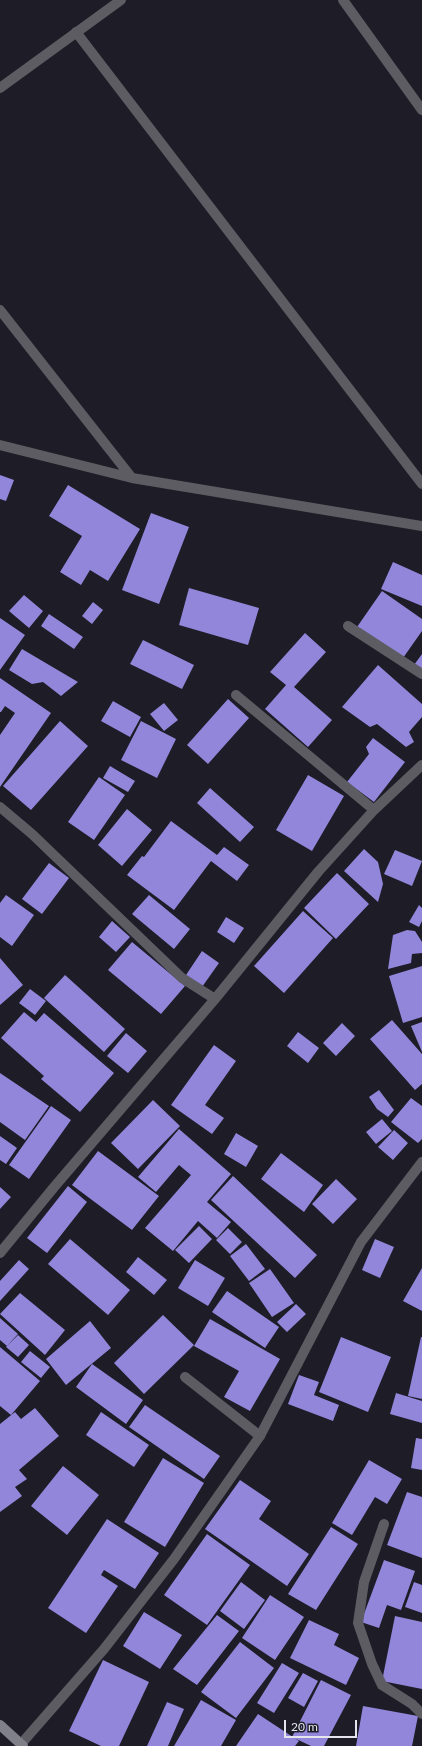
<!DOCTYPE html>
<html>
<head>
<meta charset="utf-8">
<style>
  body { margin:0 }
  #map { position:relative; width:422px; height:1746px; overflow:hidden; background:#1d1c27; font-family:Lato,sans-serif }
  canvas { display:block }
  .scale { position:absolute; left:284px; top:1720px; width:73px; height:18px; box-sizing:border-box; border:2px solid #e5e5ed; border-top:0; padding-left:5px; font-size:12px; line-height:14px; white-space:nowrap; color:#e5e5ed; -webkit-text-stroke:3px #1d1c27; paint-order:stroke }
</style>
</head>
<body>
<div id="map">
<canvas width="422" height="1746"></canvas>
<div class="scale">20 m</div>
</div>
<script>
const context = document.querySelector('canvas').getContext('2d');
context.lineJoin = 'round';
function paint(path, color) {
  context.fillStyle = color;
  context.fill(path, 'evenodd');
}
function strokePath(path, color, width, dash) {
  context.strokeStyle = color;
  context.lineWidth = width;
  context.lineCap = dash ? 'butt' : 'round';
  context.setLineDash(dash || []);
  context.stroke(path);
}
paint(new Path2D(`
  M0,475L14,480L6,501L0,499Z
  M68,485L140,529L108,581L90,570L81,585L60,572L82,536L49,516Z
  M151,513L189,527L159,604L122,590Z
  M393,562L422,575V606L381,589Z
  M189,588L259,608L248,645L179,625Z
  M382,591L422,619V631L403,658L357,627Z
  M24,595L43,611L29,628L9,611Z
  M93,602L103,610L92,624L82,616Z
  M49,614L83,637L74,649L41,626Z
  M0,618L25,635L0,670Z
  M305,633L326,652L294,687L332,720L308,747L265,709L286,685L270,672Z
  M143,640L194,665L182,689L130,664Z
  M22,649L78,682L61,696L43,682L32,684L9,670Z
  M422,654V670L414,665Z
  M378,665L422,704V717L409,732L414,742L406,747L377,724L370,727L342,707Z
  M0,678L51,713L0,787V735L15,713L5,706L1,712H0Z
  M228,699L249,718L208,764L187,745Z
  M113,701L141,717L130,737L101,721Z
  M164,703L178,720L164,731L150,714Z
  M60,721L88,746L31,810L3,786Z
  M141,721L176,739L157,778L121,760Z
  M373,738L405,762L374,802L347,782L369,754L366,747Z
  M110,766L135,781L128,792L103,778Z
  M308,775L344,796L312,851L276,830Z
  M99,777L125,795L94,840L68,822Z
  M210,788L254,827L240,842L197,803Z
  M127,809L152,830L122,866L98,845Z
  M171,821L217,855L224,847L249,865L237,881L211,861L174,910L127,875L142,856L144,857Z
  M364,849L378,862L383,884L378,902L344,871Z
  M395,850L422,861L412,886L384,874Z
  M49,863L69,878L42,914L22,899Z
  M337,873L369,904L336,939L304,908Z
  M6,895L34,915L12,946L0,937V903Z
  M149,895L190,929L174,949L132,914Z
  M419,905L422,908V921L419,927L409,922Z
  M303,911L333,938L284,993L254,966Z
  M226,917L244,928L234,943L217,932Z
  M112,921L130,937L116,952L99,937Z
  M407,930L415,931L422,942V953L412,954L411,963L388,969L393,935Z
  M132,942L185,986L161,1014L108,970Z
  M202,951L219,963L202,987L186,975Z
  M0,958L23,985L0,1005Z
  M422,966V1017L403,1023L389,976Z
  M65,975L125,1029L104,1052L44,998Z
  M30,989L46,1001L35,1015L19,1003Z
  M24,1012L36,1022L44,1013L114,1073L80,1112L41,1079L44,1076L1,1038Z
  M392,1020L422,1054V1084L415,1090L370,1039Z
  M422,1022V1052L411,1026Z
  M342,1023L355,1036L336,1056L323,1043Z
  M298,1032L319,1048L308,1063L287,1046Z
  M126,1033L147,1051L128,1073L107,1056Z
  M214,1045L236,1061L205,1105L224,1118L212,1134L171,1105Z
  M0,1073L49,1106L25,1140L0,1122Z
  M379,1090L394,1110L388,1117L377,1109L369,1097Z
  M411,1098L422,1106V1139L418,1143L391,1122Z
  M153,1100L180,1126L138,1169L111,1143Z
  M51,1106L71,1120L29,1179L9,1165Z
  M382,1119L392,1131L376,1144L366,1132Z
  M179,1129L231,1174L207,1202L231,1222L217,1238L198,1221L173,1251L145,1228L191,1175L179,1165L156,1192L138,1177Z
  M394,1130L408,1143L393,1160L378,1147Z
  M236,1133L258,1146L246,1167L224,1154Z
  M0,1136L17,1148L6,1164L0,1160Z
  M98,1151L159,1196L132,1230L72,1185Z
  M281,1153L323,1185L304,1212L261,1179Z
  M233,1176L317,1255L295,1278L211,1200Z
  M336,1179L357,1199L333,1224L312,1204Z
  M68,1186L87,1202L47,1253L27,1238Z
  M0,1187L11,1197L0,1209Z
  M199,1226L212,1239L189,1263L175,1250Z
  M228,1228L242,1242L230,1254L216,1240Z
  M70,1239L130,1290L108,1315L48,1264Z
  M375,1239L394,1247L380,1278L362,1270Z
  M246,1244L265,1269L249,1281L230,1256Z
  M138,1257L167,1280L154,1295L126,1272Z
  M19,1260L29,1269L0,1301V1281Z
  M195,1260L225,1278L208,1306L178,1288Z
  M422,1268V1311L403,1301Z
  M270,1269L294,1303L272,1317L249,1283Z
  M227,1291L279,1327L265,1348L212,1312Z
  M20,1293L65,1330L45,1355L0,1314Z
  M296,1304L306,1314L287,1332L277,1322Z
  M163,1315L194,1345L144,1394L114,1363Z
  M0,1318L18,1334L7,1346L0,1340Z
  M210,1319L280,1359L250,1411L224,1397L239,1371L194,1346Z
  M90,1321L111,1348L66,1385L46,1359Z
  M18,1335L29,1345L18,1357L6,1347Z
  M341,1337L391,1357L368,1412L319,1392Z
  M421,1337H422V1399L408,1396Z
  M0,1347L40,1381L11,1415L0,1406Z
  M30,1351L50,1367L41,1378L21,1362Z
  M92,1364L143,1400L126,1424L76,1387Z
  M299,1375L319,1382L314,1395L339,1405L333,1421L288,1404Z
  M396,1393L422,1401V1423L390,1414Z
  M145,1405L220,1456L204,1479L129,1427Z
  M35,1408L59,1436L19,1470L27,1479L15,1487L22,1496L0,1512V1424L15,1412L21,1419Z
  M101,1412L149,1445L134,1467L86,1435Z
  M416,1438L422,1439V1470L411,1468Z
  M163,1458L204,1483L165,1547L124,1522Z
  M369,1460L402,1479L387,1504L375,1497L352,1535L332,1523Z
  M63,1466L99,1495L67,1535L31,1506Z
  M240,1480L271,1501L259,1519L309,1554L287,1586L205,1529Z
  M407,1492L422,1497V1558L387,1545Z
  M107,1519L159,1553L135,1589L104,1570L101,1575L118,1586L86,1633L48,1608Z
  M331,1527L358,1544L316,1610L288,1594Z
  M207,1534L250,1565L207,1625L164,1595Z
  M384,1560L415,1571L401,1610L387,1605L379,1628L361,1622Z
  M241,1582L265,1600L244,1629L220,1611Z
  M414,1582L422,1585V1613L405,1607Z
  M270,1595L304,1617L275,1660L242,1638Z
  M144,1612L182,1635L160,1669L123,1646Z
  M217,1615L239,1631L197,1685L173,1669Z
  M395,1616L422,1622V1689L382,1681Z
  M309,1620L339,1634L334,1645L359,1658L346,1685L290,1658Z
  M240,1642L274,1668L236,1718L201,1692Z
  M103,1660L149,1682L119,1746H101L69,1731Z
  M282,1663L299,1673L274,1713L257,1703Z
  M303,1673L318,1681L304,1707L288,1698Z
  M321,1680L351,1695L324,1746H311L292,1737Z
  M201,1700L236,1720L221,1746H174Z
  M167,1702L184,1709L168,1746H147Z
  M363,1706L418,1716L412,1746H356Z
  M258,1714L299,1741L295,1746H236Z`), '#9186da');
strokePath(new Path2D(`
  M185,1377L260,1436`), '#5c5c62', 10);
strokePath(new Path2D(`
  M343,0L422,110
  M76,32L422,484
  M0,88L121,0
  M0,310L132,478
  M0,445L132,478L422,526
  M348,626L422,674
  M236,695L374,810
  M0,807L32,834L182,978L215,999
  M0,1253L55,1186L215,999L318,872L374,810L422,765
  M384,1524L364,1582L358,1623L372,1664L382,1685L412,1704L422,1714
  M21,1744L104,1649L174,1559L260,1436L361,1242L422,1162`), '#5c5c62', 10);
strokePath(new Path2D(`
  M0,1725L23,1746`), '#808089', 10);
</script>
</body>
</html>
